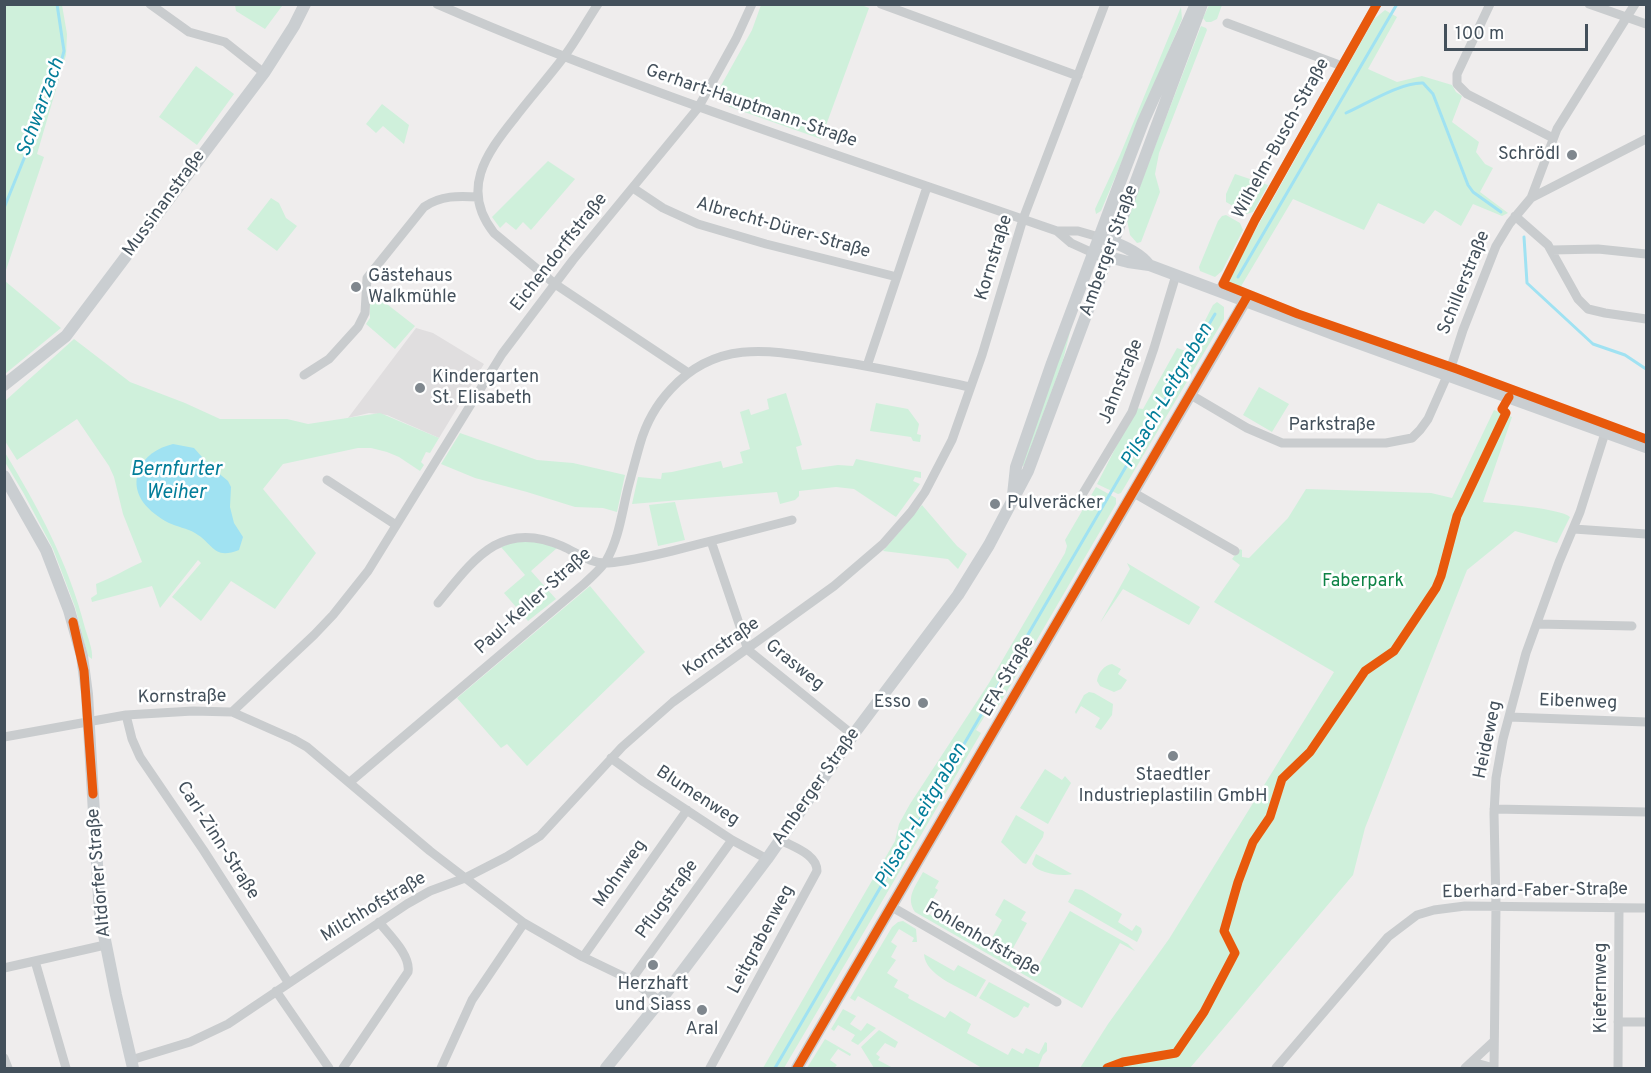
<!DOCTYPE html>
<html>
<head>
<meta charset="utf-8">
<style>
  body { margin:0 }
  #map { position:relative; width:1651px; height:1073px; overflow:hidden; background:#efeded; font-family:Overpass,sans-serif }
  canvas { display:block }
  .frame { position:absolute; inset:0; border:6px solid #43505b; pointer-events:none }
  .scale { position:absolute; left:1444px; top:24px; width:144px; height:27px; box-sizing:border-box; border:3px solid #43505b; border-top:0; padding-left:8px; font-size:18px; line-height:21px; white-space:nowrap; color:#43505b; -webkit-text-stroke:4px #fff; paint-order:stroke }
</style>
</head>
<body>
<div id="map">
<canvas width="1651" height="1073"></canvas>
<div class="frame"></div>
<div class="scale">100 m</div>
</div>
<script>
const context = document.querySelector('canvas').getContext('2d');
context.lineJoin = 'round';
function paint(path, color) {
  context.fillStyle = color;
  context.fill(path, 'evenodd');
}
function strokePath(path, color, width, dash) {
  context.strokeStyle = color;
  context.lineWidth = width;
  context.lineCap = dash ? 'butt' : 'round';
  context.setLineDash(dash || []);
  context.stroke(path);
}
function drawText(font, color, halo, rows, align = 'center') {
  context.font = font + ' Overpass,sans-serif';
  context.lineWidth = 5;
  context.setLineDash([]);
  context.textBaseline = 'middle';
  context.strokeStyle = halo;
  context.fillStyle = color;
  for (const [text, x, y, turn = 0] of rows) {
    context.save();
    context.translate(x, y);
    context.rotate((+turn || 0) * Math.PI / 180);
    context.textAlign = isNaN(turn) ? turn : align;
    if (halo) context.strokeText(text, 0, 0);
    context.fillText(text, 0, 0);
    context.restore();
  }
}
paint(new Path2D(`
  M416,328L433,333L484,364L439,438L387,415L369,413L348,418Z`), '#e0dedf');
paint(new Path2D(`
  M278,4L282,6L265,29L236,11L235,5Z
  M859,4L869,8L821,139L730,107L719,100L718,91L752,30L761,5Z
  M4,5H62L67,34L66,55L37,154L44,157L5,273Z
  M1209,5H1222L1217,19L1211,22H1206L1203,18Z
  M1181,7L1182,19L1101,211L1096,214L1095,209L1120,155Z
  M1385,10L1397,17L1368,69L1397,82L1422,76L1452,85L1456,92L1462,96L1452,122L1479,142L1476,152L1485,164L1493,168L1480,192L1508,213L1502,216L1473,204L1461,226L1435,210L1424,224L1378,203L1364,230L1293,199L1240,288L1231,285L1229,280L1233,270L1374,19Z
  M1201,26L1206,28L1207,30L1159,153L1155,174L1160,192L1141,242L1137,243L1130,235L1127,220Z
  M196,66L234,94L197,145L159,117Z
  M382,104L409,125L404,144L383,126L376,133L366,124Z
  M548,161L575,179L531,230L523,222L516,230L506,222L500,228L492,217Z
  M1235,174L1268,185L1253,212L1247,214L1226,202V194Z
  M271,198L279,203L286,218L297,226L277,251L247,229Z
  M1226,215L1240,223L1243,230L1222,271L1215,277L1200,271L1199,267L1218,221L1222,216Z
  M5,281L61,328L5,374Z
  M369,290L415,326L395,349L366,324L370,318Z
  M1217,302L1224,307V319L1121,493L1118,494L1097,484L1136,408L1143,409L1177,348L1189,352L1213,305Z
  M1071,328L1063,360L1024,466L1020,465L1064,341Z
  M74,339L130,382L185,403L220,419H287L308,424L380,413L439,438L430,453L426,452L421,462L424,465L420,471L399,457L387,452L371,448H358L283,464L263,489L316,553L275,609L231,581L201,621L172,597L201,563L198,560L160,608L152,586L92,602L91,598L97,594L96,584C112,578 126,569 142,562L123,514L114,477L109,466L77,419L17,460L5,441V401Z
  M1259,387L1289,404L1272,432L1243,415Z
  M786,393L802,445L796,447L802,470L838,465L853,466L856,459L921,472V478L915,477L913,481L920,484L896,517L854,489L836,487L799,491V496L795,500L780,504L777,492L632,504L638,477L661,479L662,473L672,472L721,461L723,468L743,463L740,452L750,449L740,412L749,409L751,415L769,409L767,399Z
  M876,403L908,409L919,424L917,434L921,435L920,442L913,441L911,437L870,431Z
  M1494,410L1512,417L1483,502C1500,504 1560,508 1570,517L1557,543L1515,531L1467,570L1365,828L1353,875L1190,1068H1080L1108,1024L1169,939L1334,672L1214,602L1240,565L1232,559L1240,549L1242,550V557L1249,558L1288,518L1306,489L1431,493L1452,498Z
  M460,433L537,460L573,463L625,475L617,512L603,508L575,507L527,492L475,478L441,464Z
  M4,451C38,507 69,564 85,628C88,638 93,650 92,659L88,656L75,607L53,549L24,494L5,462Z
  M1096,487L1116,498V504L992,717L986,714L976,730L981,733L784,1068H763L895,841L899,824L910,804L989,683L1065,553L1067,546L1065,540Z
  M675,502L685,540L658,546L649,505Z
  M922,505L957,546L967,554L958,569L948,559L883,551Z
  M517,541H537L557,548L531,571L556,599L528,621L504,593L525,575L501,547Z
  M1127,563L1200,607L1189,625L1123,589L1100,623L1130,569Z
  M590,586L645,652L527,766L507,744L501,748L457,698Z
  M1112,664L1121,669L1118,674L1127,680L1121,689L1114,692L1100,686L1097,681C1098,673 1104,665 1112,664Z
  M1089,692L1094,693L1113,704L1112,715L1101,730L1095,727L1100,718L1081,706L1076,714L1075,712L1084,695Z
  M1045,769L1062,780L1065,776L1071,783L1048,824L1020,808Z
  M1016,815L1044,832L1043,837L1026,864L1023,863L1001,842Z
  M1036,854L1072,874C1061,877 1038,873 1032,864Z
  M923,872L939,881L935,888L938,890L925,912L987,947L1002,920L995,915L1004,899L1026,912L1021,920L1027,923L1007,959L1033,975L1070,911L1128,944L1135,951L1120,943L1082,1008L915,912C905,897 916,886 923,872Z
  M1075,889L1082,890L1122,914L1118,922L1132,931L1136,925L1141,928L1142,932L1137,942L1068,902Z
  M903,921L916,929L917,942H912L914,938L899,929L891,942L897,946L891,957L896,960L887,973L898,980L894,987L909,995L908,998L945,1018L950,1011L971,1024L967,1033L1008,1055L1012,1048L1023,1054L1026,1048L1039,1054L1045,1042L1047,1043V1051L1043,1055L1038,1068H982L858,996L855,1001L850,998L892,927L898,922Z
  M924,954L954,971L958,965L986,980L976,997C959,987 925,975 924,954Z
  M989,982L1030,1004L1028,1008L1024,1006L1018,1016L1014,1018L979,998Z
  M843,1009L856,1016L850,1024L861,1031L867,1023L876,1028L858,1045L851,1041L855,1035L838,1025L834,1031L831,1029Z
  M879,1030L898,1042L895,1048L885,1043L876,1054L880,1057L878,1060L893,1068H874L861,1047Z
  M825,1039L851,1054L850,1056L838,1049L830,1060L837,1065L834,1068H807Z`), '#cff0db');
paint(new Path2D(`
  M173,444L194,448L210,466L228,481L231,487L230,507L234,523L243,537L239,550C213,560 214,544 195,533C187,528 177,527 169,523C149,512 131,496 138,472C144,456 157,448 173,444Z`), '#a0e2f2');
strokePath(new Path2D(`
  M1346,113C1366,104 1401,82 1423,83L1433,94L1468,185L1473,192L1501,212
  M4,208L57,77L64,51L57,4
  M1524,237L1527,283L1593,344L1625,355L1646,369
  M1238,277L1397,4
  M775,1068L1215,314`), '#a0e2f2', 3);
strokePath(new Path2D(`
  M150,4L189,32L225,42L264,73
  M437,4C639,92 849,158 1057,231L1071,243L1093,253
  M598,4C586,22 576,41 563,58C547,79 530,98 514,119C486,154 460,190 494,233L555,284L687,372
  M881,4L1078,76
  M1490,4L1457,74V84L1467,94L1553,138
  M1589,4L1646,24
  M1227,23L1342,66
  M633,188L663,208L698,224L766,244L897,277
  M1531,198L1557,129L1635,4
  M1515,216L1548,245L1578,299L1588,309L1605,313L1646,319
  M1057,231H1078L1099,237
  M1552,250L1598,249L1646,254
  M1219,291L1255,220L1377,4
  M867,366L927,187
  M304,375L329,359L358,327L365,313L367,278L424,207C441,195 459,196 478,197
  M1191,395L1247,428L1282,443H1386L1412,438L1420,430L1428,419L1451,367L1463,330L1496,246L1510,223L1531,198L1646,139
  M327,480L396,525
  M1134,493L1235,551
  M1082,495L1132,412L1154,348L1176,275
  M1574,529L1646,534
  M711,541L748,650L853,735
  M438,603C474,559 501,519 562,546C578,553 590,564 608,563C630,561 651,556 672,551C712,541 752,530 792,520
  M1537,624L1632,626
  M232,712L314,635L333,615L368,571L502,354L573,260L698,108L736,39L752,4
  M126,715L132,739L140,757L204,851L288,982
  M1509,717L1646,722
  M4,737L126,715L193,711L232,712L293,739L307,747L430,851L524,923L583,957L631,980L660,1001
  M611,758L644,782L732,840L767,859
  M350,782L584,584C591,577 600,570 606,561C619,539 622,512 628,488C632,473 636,458 640,444C646,423 656,405 671,389C719,337 774,351 836,361C881,368 926,378 970,387
  M1494,809L1646,812
  M892,907L1057,1002
  M583,957L687,810
  M35,961L66,1068
  M4,968L105,945
  M631,980L732,840
  M276,991L329,1068
  M1618,1022H1646
  M4,1058L8,1068
  M131,1060L190,1042L228,1024L407,904L430,891L465,878L506,857L540,836L622,747L673,702L834,586L883,544L911,512L925,492L952,440L982,355L1023,219L1105,4
  M1472,1062L1494,1068
  M343,1068L408,972C411,955 389,935 379,922
  M441,1068L472,1000L524,923
  M710,1068L817,871C817,854 793,847 781,840
  M1276,1068L1388,937L1417,915L1434,910L1465,906L1646,908
  M1465,1068L1493,1042
  M1494,1068L1496,906L1494,813L1496,778L1503,739L1526,653L1559,562L1580,512L1605,433
  M1618,1068L1619,908`), '#c9ccce', 9);
strokePath(new Path2D(`
  M1107,240C1122,245 1139,252 1149,265
  M1093,253L1128,262L1149,265L1333,334L1646,447
  M4,385L66,336L264,73L294,26L305,4
  M4,476L46,550L69,610L82,656L87,694L100,915L116,995L133,1068
  M1013,495L1016,467L1052,363L1109,211L1143,122L1196,4
  M606,1068L660,1001L767,859L853,735L958,595L989,545L1028,471L1202,4
  M797,1068L1245,301`), '#caced1', 12);
strokePath(new Path2D(`
  M1377,4L1255,220L1223,284L1298,314L1457,369L1646,439
  M73,622L84,671L93,794
  M797,1068L1248,295
  M1107,1068L1123,1062L1176,1053L1204,1012L1235,953L1224,931L1238,882L1253,842L1270,817L1282,779L1310,752L1365,671L1394,651L1436,588L1441,576L1457,516L1506,413L1502,409L1509,397`), '#e8590c', 9);
for (const [x, y, r, color] of [
  [1572,155,6,"#7f878e"],
  [356,287,6,"#7f878e"],
  [420,388,6,"#7f878e"],
  [995,504,6,"#7f878e"],
  [923,703,6,"#7f878e"],
  [1173,756,6,"#7f878e"],
  [653,965,6,"#7f878e"],
  [702,1010,6,"#7f878e"]
]) {
  const dot = new Path2D();
  dot.arc(x, y, r, 0, 2 * Math.PI);
  context.fillStyle = color;
  context.fill(dot);
  strokePath(dot, '#fff', 2);
}
drawText('18px', '#43505b', '#fff', [
  ["Gerhart-Hauptmann-Straße",751,107,19],
  ["Wilhelm-Busch-Straße",1282,139,-61],
  ["Mussinanstraße",165,204,-54],
  ["Albrecht-Dürer-Straße",783,229,16],
  ["Amberger Straße",1110,251,-70],
  ["Eichendorffstraße",560,253,-52],
  ["Kornstraße",995,258,-73],
  ["Schillerstraße",1465,283,-68],
  ["Jahnstraße",1122,382,-68],
  ["Parkstraße",1332,426],
  ["Paul-Keller-Straße",534,602,-42],
  ["Kornstraße",722,648,-35],
  ["Grasweg",794,666,39],
  ["EFA-Straße",1008,677,-60],
  ["Kornstraße",182,698,-1],
  ["Eibenweg",1578,703,2],
  ["Heideweg",1489,740,-78],
  ["Amberger Straße",817,787,-55],
  ["Blumenweg",697,797,33],
  ["Carl-Zinn-Straße",217,841,57],
  ["Altdorfer Straße",100,873,-95],
  ["Mohnweg",621,874,-55],
  ["Eberhard-Faber-Straße",1535,892,-1],
  ["Pflugstraße",668,900,-54],
  ["Milchhofstraße",374,908,-31],
  ["Leitgrabenweg",762,940,-62],
  ["Fohlenhofstraße",982,940,30],
  ["Kiefernweg",1602,988,-90]
]);
drawText('18px', '#43505b', '#fff', [
  ["Schrödl",1560,155,"right"],
  ["Gästehaus",368,277],
  ["Walkmühle",368,298],
  ["Kindergarten",432,378],
  ["St. Elisabeth",432,399],
  ["Pulveräcker",1007,504],
  ["Esso",911,703,"right"],
  ["Staedtler",1173,776,"center"],
  ["Industrieplastilin GmbH",1173,797,"center"],
  ["Herzhaft",653,985,"center"],
  ["und Siass",653,1006,"center"],
  ["Aral",702,1030,"center"]
], 'left');
drawText('18px', '#0e8346', '#fff', [
  ["Faberpark",1363,582]
]);
drawText('italic 20px', '#037d99', '#fff', [
  ["Schwarzach",42,108,-70],
  ["Pilsach-Leitgraben",1168,396,-60],
  ["Bernfurter",176,471],
  ["Weiher",176,494],
  ["Pilsach-Leitgraben",922,816,-60]
]);
</script>
</body>
</html>
